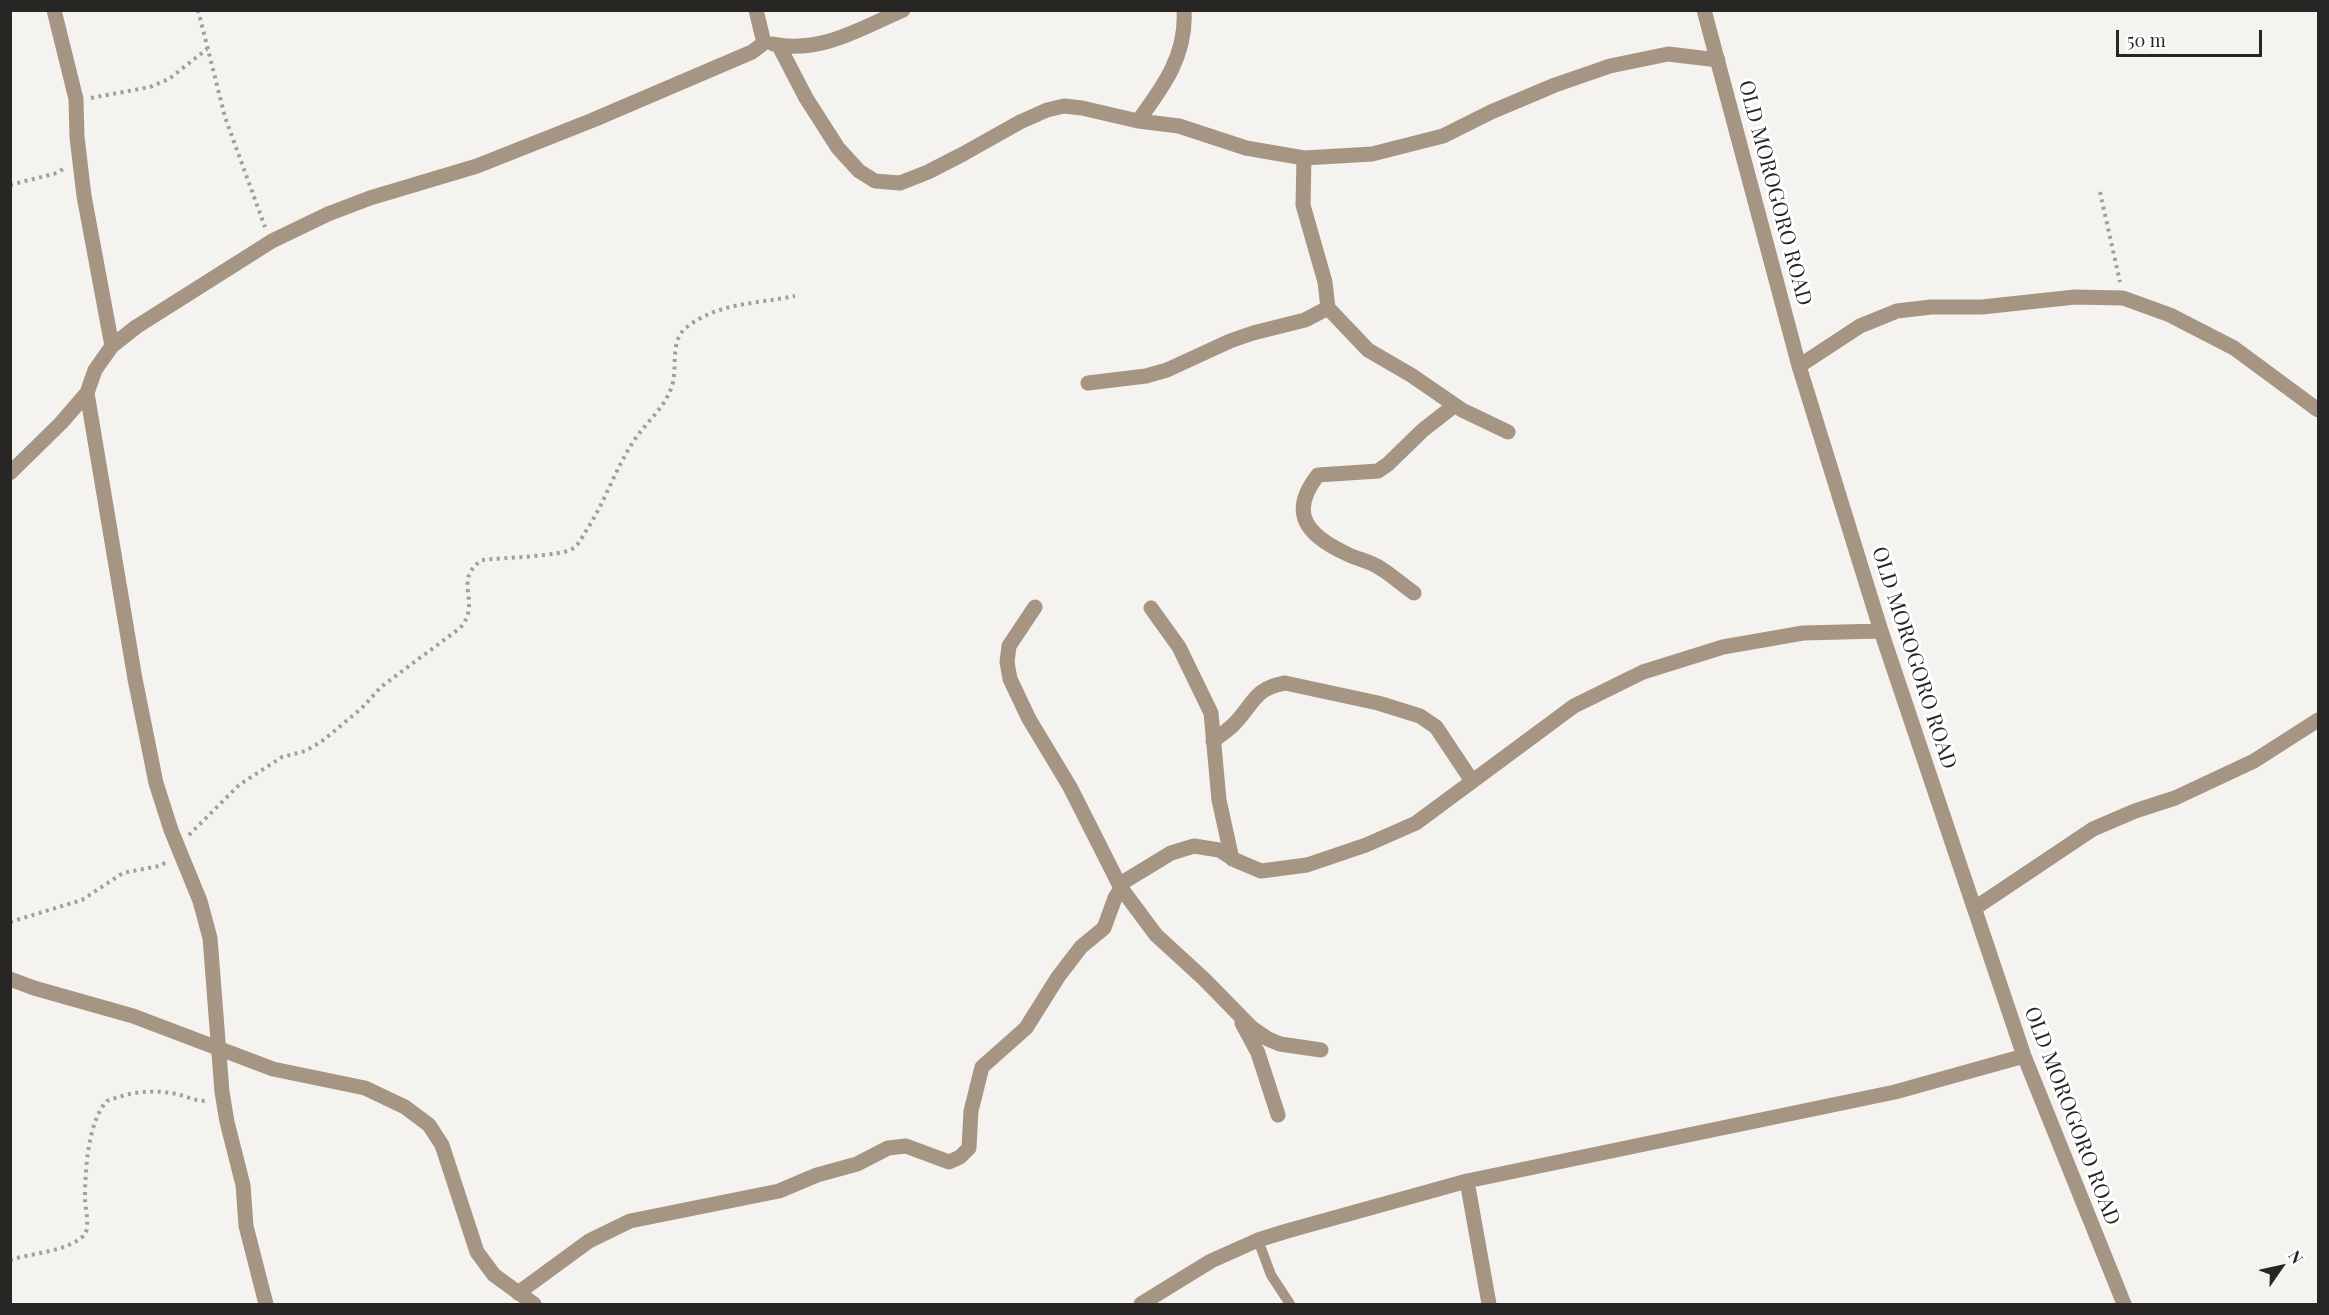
<!DOCTYPE html>
<html>
<head>
<meta charset="utf-8">
<style>
  body { margin:0 }
  #map { position:relative; width:2329px; height:1315px; overflow:hidden; background:#f5f3ef; font-family:"Playfair Display",serif }
  canvas { display:block }
  .frame { position:absolute; inset:0; border:12px solid #272625; pointer-events:none }
  .north { position:absolute; left:2251px; top:1237px; width:60px; height:60px; -webkit-text-stroke:4px #fff; paint-order:stroke; rotate:56deg; font-size:16px; font-weight:700; line-height:24px; text-align:center; color:#272625 }
  .north::after { content:''; display:block; margin:auto; width:21px; height:27px; background:#272625; clip-path:polygon(50% 0,100% 100%,50% 72%,0 100%) }
  .scale { position:absolute; left:2116px; top:30px; width:146px; height:27px; box-sizing:border-box; border:3px solid #272625; border-top:0; padding-left:8px; font-size:18px; line-height:21px; white-space:nowrap; color:#272625; -webkit-text-stroke:4px #fff; paint-order:stroke }
</style>
</head>
<body>
<div id="map">
<canvas width="2329" height="1315"></canvas>
<div class="frame"></div>
<div class="north">N</div>
<div class="scale">50 m</div>
</div>
<script>
const context = document.querySelector('canvas').getContext('2d');
context.lineJoin = 'round';
function strokePath(path, color, width, dash) {
  context.strokeStyle = color;
  context.lineWidth = width;
  context.lineCap = dash ? 'butt' : 'round';
  context.setLineDash(dash || []);
  context.stroke(path);
}
function drawText(font, color, halo, rows, align = 'center') {
  context.font = font + ' "Playfair Display",serif';
  context.lineWidth = 6;
  context.setLineDash([]);
  context.textBaseline = 'middle';
  context.strokeStyle = halo;
  context.fillStyle = color;
  for (const [text, x, y, turn = 0] of rows) {
    context.save();
    context.translate(x, y);
    context.rotate((+turn || 0) * Math.PI / 180);
    context.textAlign = isNaN(turn) ? turn : align;
    if (halo) context.strokeText(text, 0, 0);
    context.fillText(text, 0, 0);
    context.restore();
  }
}
strokePath(new Path2D(`
  M198,10L225,117L265,227
  M91,98L150,87L169,79L207,49
  M10,185L57,173L66,167
  M2100,192L2120,282
  M189,835L239,785L282,757L305,751L321,742L362,708L381,687L460,628C483,602 451,581 482,560C500,558 562,556 572,549C579,545 582,537 586,531C605,502 616,467 635,439C649,419 667,406 673,382C677,364 670,340 687,327C719,302 757,304 795,296
  M10,922L82,900L123,873L159,866L167,862
  M10,1260C32,1253 63,1252 81,1238C85,1235 87,1231 87,1226C88,1217 85,1207 85,1198C85,1170 88,1121 107,1101C129,1092 153,1089 177,1094C187,1096 198,1103 208,1100`), '#a19f9d', 4, [3, 4.5]);
strokePath(new Path2D(`
  M1258,1240L1271,1275L1290,1304`), '#a69582', 10);
strokePath(new Path2D(`
  M54,10L76,99L77,137L84,196L112,346
  M1704,10L1799,366L1881,631L2024,1056L2124,1304
  M773,44C821,54 861,28 903,10
  M779,46L806,98L838,148L859,171L875,181L900,183L928,172L963,154L1020,122L1047,110L1064,106L1082,108L1138,121L1179,126L1246,148L1304,158L1372,154L1443,136L1491,112L1555,85L1610,66L1668,54L1718,60
  M1138,121C1163,87 1187,55 1184,10
  M1304,158L1303,205L1325,282L1328,308L1368,350L1411,375L1462,410L1508,432
  M1799,366L1860,326L1897,311L1931,307H1982L2075,297L2123,298L2170,315L2234,348L2318,410
  M1088,383L1146,376L1167,370L1230,341L1253,333L1305,320L1328,308
  M10,473L61,423L87,393
  M1414,593C1402,585 1392,575 1380,568C1370,561 1356,559 1345,553C1307,535 1288,513 1318,475L1378,471L1388,464L1423,430L1455,405
  M1035,607L1009,646L1007,662L1010,679L1029,719L1070,787L1121,888L1156,935L1204,979L1252,1028L1268,1039L1280,1044L1321,1050
  M1151,608L1179,647L1211,713L1219,800L1232,859
  M1213,741C1220,735 1229,730 1235,723C1254,703 1255,688 1285,683L1378,703L1420,716L1436,727L1472,781
  M1975,908L2093,829L2135,811L2175,798L2254,761L2318,720
  M10,979L34,988L133,1016L273,1069L365,1088L405,1107L429,1125L442,1145L477,1252L494,1275L534,1304
  M1242,1023L1258,1053L1278,1115
  M1467,1181L1489,1304
  M518,1293L589,1241L630,1221L779,1191L817,1175L857,1164L888,1148L906,1146L949,1162L960,1157L969,1148L971,1111L982,1067L1026,1028L1058,977L1081,947L1104,928L1115,898L1125,881L1171,853L1194,846L1219,850L1235,860L1261,871L1307,865L1366,845L1416,823L1574,706L1643,672L1723,647L1803,633L1881,631
  M266,1304L246,1226L243,1185L227,1122L222,1092L210,938L200,901L171,830L156,783L135,679L87,393L95,370L112,346L136,327L272,241L328,214L370,198L477,166L593,120L752,52L764,43L756,10
  M1141,1304L1211,1261L1258,1240L1287,1231L1467,1181L1895,1092L2024,1056`), '#a69582', 15);
drawText('21px', '#272625', '#fff', [
  ["OLD MOROGORO ROAD",1775,193,75],
  ["OLD MOROGORO ROAD",1914,658,72],
  ["OLD MOROGORO ROAD",2072,1116,69]
]);
</script>
</body>
</html>
